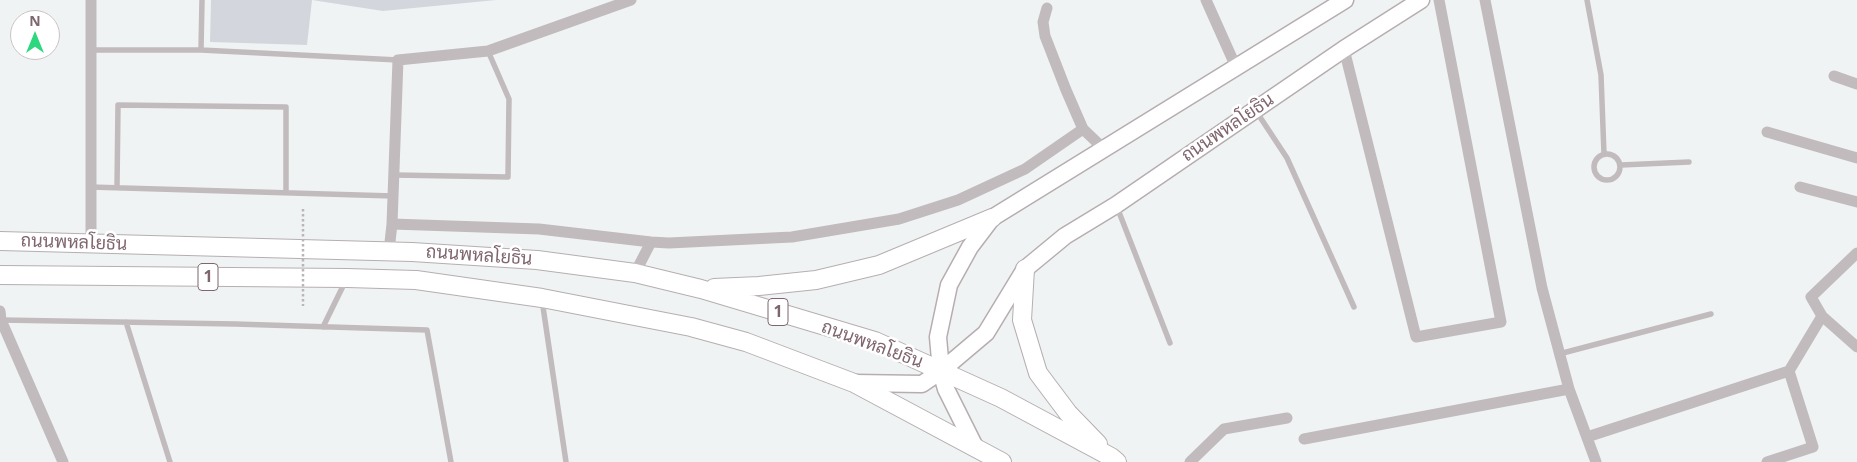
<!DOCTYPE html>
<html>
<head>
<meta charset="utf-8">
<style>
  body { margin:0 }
  #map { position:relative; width:1857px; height:462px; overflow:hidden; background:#f0f3f4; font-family:"Noto Sans",sans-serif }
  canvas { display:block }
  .north { position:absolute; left:10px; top:10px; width:50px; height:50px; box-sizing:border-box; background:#fff; border:1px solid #ccc1c5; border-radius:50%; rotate:0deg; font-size:14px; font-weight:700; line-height:20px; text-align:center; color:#7f656d }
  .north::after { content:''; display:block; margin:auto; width:18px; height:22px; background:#2dd77e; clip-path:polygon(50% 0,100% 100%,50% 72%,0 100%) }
</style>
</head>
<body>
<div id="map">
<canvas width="1857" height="462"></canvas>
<div class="north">N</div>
</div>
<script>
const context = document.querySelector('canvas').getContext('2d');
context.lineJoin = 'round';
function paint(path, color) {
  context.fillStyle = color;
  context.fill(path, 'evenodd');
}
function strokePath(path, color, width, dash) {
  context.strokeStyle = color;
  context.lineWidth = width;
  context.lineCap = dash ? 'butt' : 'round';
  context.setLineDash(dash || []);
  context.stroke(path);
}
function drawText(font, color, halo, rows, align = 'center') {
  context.font = font + ' "Noto Sans",Sarabun,sans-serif';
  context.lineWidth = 5;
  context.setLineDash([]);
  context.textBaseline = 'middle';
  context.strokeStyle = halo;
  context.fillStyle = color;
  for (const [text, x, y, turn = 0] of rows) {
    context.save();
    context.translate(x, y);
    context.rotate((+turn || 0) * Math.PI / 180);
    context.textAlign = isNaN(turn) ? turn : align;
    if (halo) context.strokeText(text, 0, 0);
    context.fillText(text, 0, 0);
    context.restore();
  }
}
paint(new Path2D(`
  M211,0H496L383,11L312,0L307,45L210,42Z`), '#d4d6dd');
const secondary = new Path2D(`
  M854,383L922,384L941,371L986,333L1025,269L1065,236L1116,205L1344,49L1421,0
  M975,447L946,389L941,371L938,337L949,285L970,247L992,218L1345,0`);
const primary = new Path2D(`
  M0,241L412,252L537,260L635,273L701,289L875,341L1001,398L1111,457L1117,462
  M1025,269L1022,320L1038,373L1068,413L1098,444
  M0,275L347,278L416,280L542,298L691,327L746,342L854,383L1002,462
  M714,288L759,286L816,280L879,265L992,218`);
strokePath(secondary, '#b7adb0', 19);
strokePath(primary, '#b6aeb1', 20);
strokePath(new Path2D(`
  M1587,0L1601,75L1604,154
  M91,50H201L398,60
  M201,50L202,0
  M1256,111L1287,158L1354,307
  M1594 167a13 13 0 1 1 26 0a13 13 0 1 1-26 0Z
  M1621,165L1689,162
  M394,175L508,177L509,99L488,51
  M90,187L393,196
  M117,188L118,105L286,107V193
  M1117,207L1170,343
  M542,300L566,462
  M1,320L235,324L427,330L451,462
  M126,322L170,462
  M323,327L345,282
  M1559,354L1711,314`), '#c2bbbd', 5.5);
strokePath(new Path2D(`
  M1206,0L1236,67
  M1485,0L1542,288L1569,389L1596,462
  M1047,8L1043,22L1045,36L1066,90L1083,129L1103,148
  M1344,49L1416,337L1501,322L1439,0
  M1834,76L1857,84
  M1767,132L1857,158
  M1800,187L1857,202
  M392,224L539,229L651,242
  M91,243V0
  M389,251L392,224L398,60L488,51L631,0
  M635,273L651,242L669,243L792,237L899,219L958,200L1025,169L1083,129
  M0,311L1,320L63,462
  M1822,316L1857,347
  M1789,371L1822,316L1811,297L1857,253
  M1587,437L1789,371L1813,447L1767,462
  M1304,439L1569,389
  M1190,462L1224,429L1287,418`), '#c2bbbd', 11);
strokePath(secondary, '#fff', 16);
strokePath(primary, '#fff', 18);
strokePath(new Path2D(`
  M303,209V306`), '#bab5b7', 2.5, [2.5, 2.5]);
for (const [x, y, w] of [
  [208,277,20],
  [778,312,20]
]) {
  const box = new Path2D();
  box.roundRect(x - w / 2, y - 13.5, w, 27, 4);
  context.fillStyle = '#fff';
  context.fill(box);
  strokePath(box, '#7f656d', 1);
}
drawText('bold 16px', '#7f656d', null, [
  ["1",208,277],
  ["1",778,312]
]);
drawText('18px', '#7f656d', '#fff', [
  ["ถนนพหลโยธิน",1228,128,-34],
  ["ถนนพหลโยธิน",74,243,2],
  ["ถนนพหลโยธิน",479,256,4],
  ["ถนนพหลโยธิน",872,345,20]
]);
</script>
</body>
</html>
